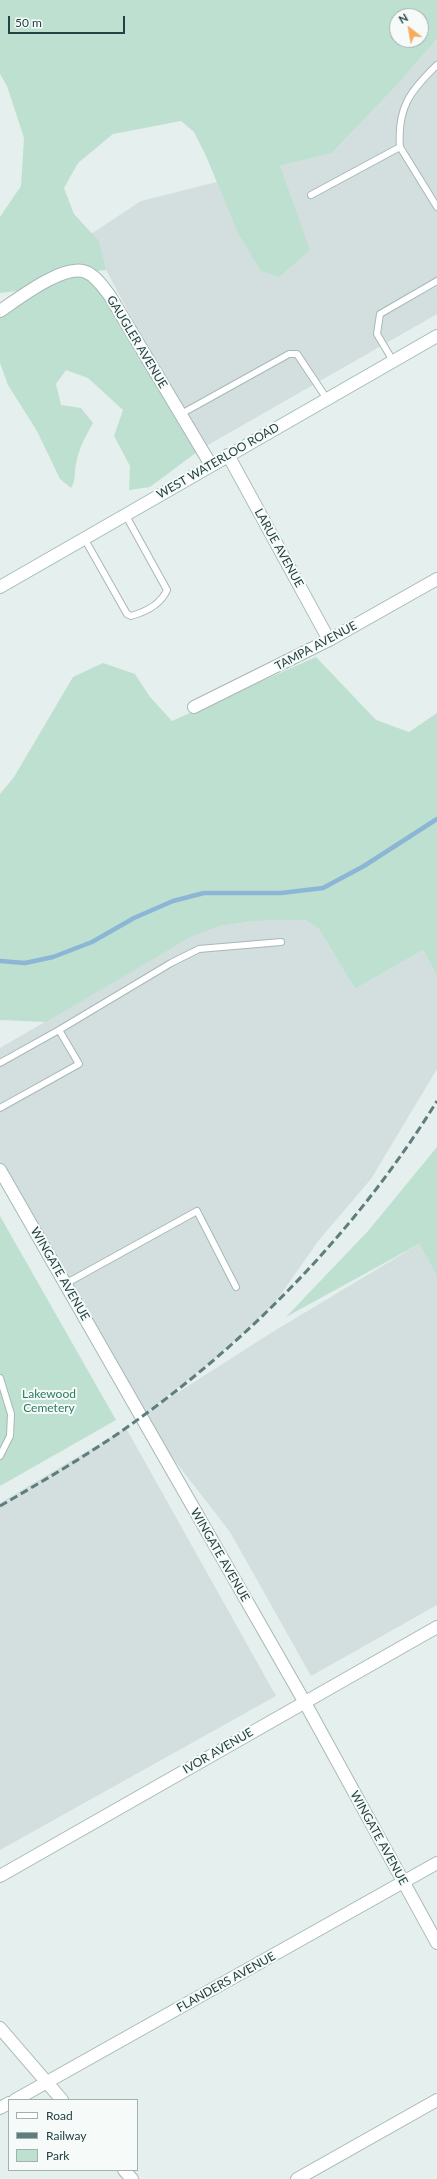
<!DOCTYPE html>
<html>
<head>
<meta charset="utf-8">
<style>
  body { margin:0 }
  #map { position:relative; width:437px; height:2179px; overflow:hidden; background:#e5efed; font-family:Lato,sans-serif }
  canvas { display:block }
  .legend { position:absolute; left:8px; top:2099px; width:130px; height:72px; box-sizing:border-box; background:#f6fbfa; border:1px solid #a2b1b0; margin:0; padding:5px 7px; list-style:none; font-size:12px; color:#234242 }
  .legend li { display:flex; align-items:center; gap:8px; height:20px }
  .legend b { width:20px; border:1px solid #a2b1b0 }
  .north { position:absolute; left:389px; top:8px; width:40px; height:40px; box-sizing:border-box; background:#f6fbfa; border:1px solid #a2b1b0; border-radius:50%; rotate:329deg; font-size:11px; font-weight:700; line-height:16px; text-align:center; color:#234242 }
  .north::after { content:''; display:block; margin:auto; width:14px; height:18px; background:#f7ac5b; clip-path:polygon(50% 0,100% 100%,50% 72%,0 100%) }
  .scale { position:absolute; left:8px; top:16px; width:117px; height:18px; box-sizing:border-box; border:2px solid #234242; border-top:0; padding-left:5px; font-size:12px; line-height:14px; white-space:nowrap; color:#234242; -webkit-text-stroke:3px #f6fbfa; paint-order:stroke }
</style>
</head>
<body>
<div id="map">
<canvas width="437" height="2179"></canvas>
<ul class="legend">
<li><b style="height:5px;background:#fff"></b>Road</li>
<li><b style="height:5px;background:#5e7d7d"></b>Railway</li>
<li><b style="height:11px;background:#bee0d1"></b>Park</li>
</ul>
<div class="north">N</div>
<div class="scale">50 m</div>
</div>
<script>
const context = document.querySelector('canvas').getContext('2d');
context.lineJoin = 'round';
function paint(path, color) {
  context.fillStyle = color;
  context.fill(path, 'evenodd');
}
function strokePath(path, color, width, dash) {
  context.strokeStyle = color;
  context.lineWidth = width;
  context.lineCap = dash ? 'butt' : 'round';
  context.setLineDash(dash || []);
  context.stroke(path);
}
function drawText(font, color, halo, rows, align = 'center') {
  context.font = font + ' Lato,sans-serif';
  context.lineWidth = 4;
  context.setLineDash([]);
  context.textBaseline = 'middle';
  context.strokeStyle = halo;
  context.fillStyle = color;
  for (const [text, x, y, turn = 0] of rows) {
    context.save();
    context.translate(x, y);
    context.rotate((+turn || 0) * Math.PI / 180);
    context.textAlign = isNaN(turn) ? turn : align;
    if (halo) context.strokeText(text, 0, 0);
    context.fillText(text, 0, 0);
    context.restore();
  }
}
paint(new Path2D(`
  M437,39V314L201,449L88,236L141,201L332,153L398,84Z
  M305,920L319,929L355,989L423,950L437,976V1069L371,1179L319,1240L274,1304L217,1357L146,1413L274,1331L419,1244L437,1276V1605L311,1676L230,1532L141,1417L0,1169V1048L191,937L220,926L255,921Z
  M126,1428L276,1696L0,1850V1503Z`), '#d3dfde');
paint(new Path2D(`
  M0,0H437V39L398,84L332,153L280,166L310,250L279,277L261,271L238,233L206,156L194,132L181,121L113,134L78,163L64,188L74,214L99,241L106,270L87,272L93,277L201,449L150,487L129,490L130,466L114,436L123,410L88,378L66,370L56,384L61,405L81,408L93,423C85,437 79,448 76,464C74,473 76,480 71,488L60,479L37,431L8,385L0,363V315L34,289L0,293V217L21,186L24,138L7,86L0,74ZM397,16H421V40H397Z
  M316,657L376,720L409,732L437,713V976L423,950L355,989L319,929L305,920L255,921L220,926L191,937L46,1022L0,1020V794L14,777L73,677L103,663L135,674L150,697L172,721Z
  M437,1147V1276L419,1244L286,1317L368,1231Z
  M0,1216L116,1420L0,1486Z`), '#bee0d1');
strokePath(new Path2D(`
  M0,961L25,963L53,957L92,942L134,918L173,901L204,893H281L323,888L364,866L437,819`), '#8cb6d5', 4.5);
const service = new Path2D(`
  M400,147C397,108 410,91 437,65
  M311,195L400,147L437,207
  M393,361L377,334L380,314L437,281
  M181,414L289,354H297L327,399
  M84,538L127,614L131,616C145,612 161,604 167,590L125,514
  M59,1030L171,963L199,949L281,942
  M0,1063L59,1030L79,1064L0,1108
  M65,1284L197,1211L236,1287
  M0,1378L11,1414L10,1436L0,1456`);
const minor = new Path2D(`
  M0,311C18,299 64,263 86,272C96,276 103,287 110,296L211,465
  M228,455L329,640
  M194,707L329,640L437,579
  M0,1876L437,1627
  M0,2028L62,2100
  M15,2100L437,1863
  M0,2108L9,2103
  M124,2170L132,2179
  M297,2179L437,2100`);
const tertiary = new Path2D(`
  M0,1170L304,1701L437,1943`);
const secondary = new Path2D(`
  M0,587L437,336`);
strokePath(service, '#a7b8b6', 8);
strokePath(minor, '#a7b8b6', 14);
strokePath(tertiary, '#a7b8b6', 14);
strokePath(secondary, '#a3bbba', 14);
strokePath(service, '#fff', 6);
strokePath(minor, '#fff', 12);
strokePath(tertiary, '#fff', 12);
strokePath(secondary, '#fff', 12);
strokePath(new Path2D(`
  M0,1506C43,1481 86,1456 126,1428C249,1342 358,1229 437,1101`), '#5e7d7d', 3, [8, 4]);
drawText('12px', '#234242', '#f6fbfa', [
  ["GAUGLER AVENUE",137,342,59],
  ["WEST WATERLOO ROAD",218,461,-30],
  ["LARUE AVENUE",279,548,61],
  ["TAMPA AVENUE",316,646,-28],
  ["WINGATE AVENUE",60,1274,60],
  ["WINGATE AVENUE",220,1555,60],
  ["IVOR AVENUE",218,1751,-30],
  ["WINGATE AVENUE",379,1838,61],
  ["FLANDERS AVENUE",226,1982,-29]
]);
drawText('12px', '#2b7b60', '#f6fbfa', [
  ["Lakewood",49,1394],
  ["Cemetery",49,1408]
]);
</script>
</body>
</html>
